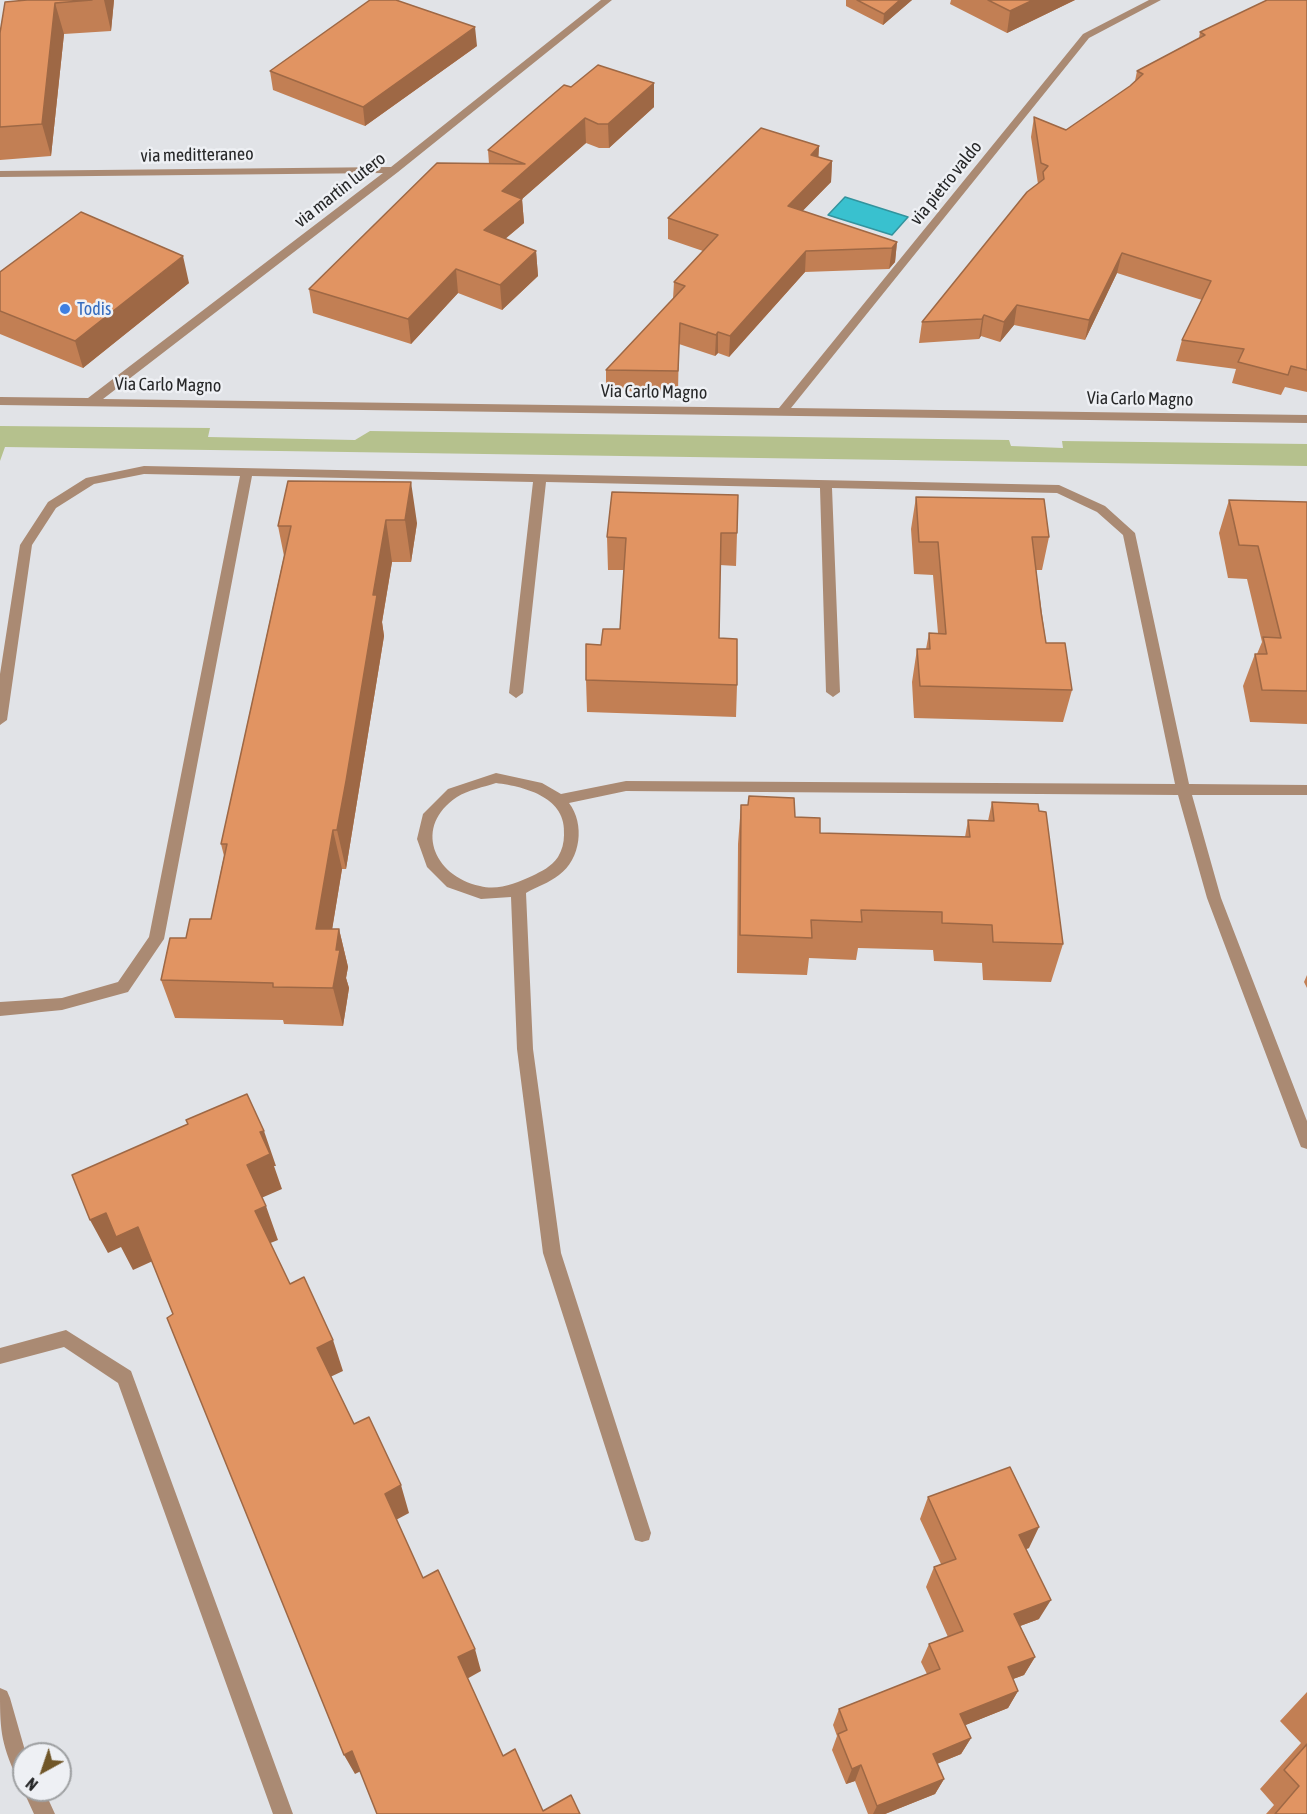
<!DOCTYPE html>
<html>
<head>
<meta charset="utf-8">
<style>
  body { margin:0 }
  #map { position:relative; width:1307px; height:1814px; overflow:hidden; background:#e1e3e7; font-family:"Asap Condensed",sans-serif }
  canvas { display:block }
  .north { position:absolute; left:12px; top:1742px; width:60px; height:60px; box-sizing:border-box; background:#eef0f4; border:2px solid #9ea0a2; border-radius:50%; rotate:220deg; font-size:16px; font-weight:700; line-height:24px; text-align:center; color:#262728 }
  .north::after { content:''; display:block; margin:auto; width:21px; height:27px; background:#705628; clip-path:polygon(50% 0,100% 100%,50% 72%,0 100%) }
</style>
</head>
<body>
<div id="map">
<canvas width="1307" height="1814"></canvas>
<div class="north">N</div>
</div>
<script>
const context = document.querySelector('canvas').getContext('2d');
context.lineJoin = 'round';
function paint(path, color) {
  context.fillStyle = color;
  context.fill(path, 'evenodd');
}
function strokePath(path, color, width, dash) {
  context.strokeStyle = color;
  context.lineWidth = width;
  context.lineCap = dash ? 'butt' : 'round';
  context.setLineDash(dash || []);
  context.stroke(path);
}
function drawText(font, color, halo, rows, align = 'center') {
  context.font = font + ' "Asap Condensed",sans-serif';
  context.lineWidth = 5;
  context.setLineDash([]);
  context.textBaseline = 'middle';
  context.strokeStyle = halo;
  context.fillStyle = color;
  for (const [text, x, y, turn = 0] of rows) {
    context.save();
    context.translate(x, y);
    context.rotate((+turn || 0) * Math.PI / 180);
    context.textAlign = isNaN(turn) ? turn : align;
    if (halo) context.strokeText(text, 0, 0);
    context.fillText(text, 0, 0);
    context.restore();
  }
}
paint(new Path2D(`
  M0,426L210,428L208,437L355,440L370,431L1009,440L1011,446L1063,448L1062,441L1307,444V466L5,447L0,461Z`), '#b5c18d');
const water = new Path2D(`
  M845,197L908,217L892,235L828,215Z`);
paint(water, '#39c1cf');
strokePath(water, '#33939d', 1.5);
paint(new Path2D(`
  M144,466L1059,485L1105,506L1135,533L1189,784L1307,785V795H1192L1221,898L1307,1121V1149L1301,1147L1299,1142L1207,898L1178,795L626,791L569,803C585,824 581,859 559,875C549,883 536,887 526,893L533,1049L561,1253L651,1533L649,1540L642,1542L635,1540L543,1253L517,1049L511,897L481,899L447,887L427,867L417,839L423,814L448,789L496,773L542,783L561,794L626,781L1175,784L1123,535L1097,512L1057,493L832,488L840,692L833,697L826,692L820,488L546,482L523,693L516,698L509,693L533,482L252,476L164,939L128,992L62,1010L0,1016V1002L62,998L118,982L149,937L240,476L144,474L94,484L56,508L32,545L7,720L0,725V674L20,545L48,502L86,478ZM496,783C527,787 567,798 564,835C564,843 562,850 558,857C551,867 542,871 532,876C517,883 498,891 480,886C433,876 413,826 457,797C468,790 484,787 496,783Z
  M66,1330L131,1371L293,1814H273L118,1383L64,1347L0,1364V1348Z
  M0,1688L7,1691L10,1698L26,1754H24V1781L17,1778C0,1741 0,1728 0,1688Z
  M24,1787V1790H44L55,1814H34L23,1790Z`), '#aa8a73');
paint(new Path2D(`
  M601,0H612L398,172L103,399L779,408L1083,34L1149,0H1161L1089,38L791,408L1307,415V423L0,405V397L88,398L383,173L0,177V171L391,167Z`), '#aa8a73');
paint(new Path2D(`
  M27,0H114L111,31L64,34L51,156L0,160V33Z
  M846,0H912L883,25L846,6Z
  M951,0H1075L1007,33L950,4Z
  M1307,0V392L1285,387L1281,395L1232,383L1236,369L1176,361L1182,340L1202,300L1117,273L1085,340L1014,325L1000,342L981,336L979,339L919,343L922,322L1038,184L1031,137L1034,117L1066,130L1130,86L1135,81L1137,71L1199,38L1200,32Z
  M477,46L365,126L273,90L270,71Z
  M654,83V107L609,148H599L586,143L522,199L524,223L505,239L536,251L538,276L502,310L458,293L411,344L313,313L309,289L489,164L488,150L571,87Z
  M819,146L818,157L832,161L831,182L802,211L897,242L895,262L889,269L805,272L729,357L718,353L715,356L679,344L678,392L606,391V370L673,299L674,282L703,251L668,239V218Z
  M0,272L189,283L83,368L0,334Z
  M288,481L417,523L411,562H392L382,622L384,636L354,820L346,869H342L332,929H339L348,967L346,978L349,988L343,1026L284,1024L283,1020L175,1018L161,980L186,938L211,919L224,856L221,844L284,556L278,526Z
  M612,492L737,533L736,566L720,565L719,638L737,685L736,717L587,712L586,680L601,645L620,629L624,570H608L607,537Z
  M916,497L1049,537L1042,570H1036L1046,643L1072,690L1063,722L914,718L912,682L917,649H926L929,633H938L933,575L914,574L911,529Z
  M1229,500L1307,502V724L1250,722L1243,686L1255,654H1257L1262,642L1247,579L1228,578L1219,533Z
  M992,802L1039,811L1063,944L1051,982L983,980L982,963L934,961L933,950L858,948L856,960L809,958L807,975L737,973L738,844L741,805L795,817L820,833L965,837L968,820L988,821Z
  M1307,975V988L1304,982Z
  M928,1497L1029,1548L1026,1549L1039,1619L1020,1626L1035,1657L1024,1675L1013,1679L1018,1691L1008,1708L965,1725L971,1738L961,1754L937,1764L944,1779L935,1794L885,1814H868L855,1781L846,1784L832,1750L837,1736L833,1725L839,1709L927,1674L921,1662L929,1644L948,1637L926,1587L934,1567L941,1564L920,1519Z
  M1307,1692V1814H1266L1274,1805L1260,1789L1301,1743L1280,1721Z`), '#c27f54');
paint(new Path2D(`
  M104,0H114L111,31Z
  M900,0H912L883,25L884,14Z
  M1033,0H1075L1007,33L1010,11Z
  M55,3L64,34L51,156L42,124Z
  M475,27L477,46L365,126L363,107Z
  M654,83V107L609,148L608,124Z
  M585,118L586,143L522,199L524,223L486,255L484,230L502,191Z
  M819,146L818,167L811,155Z
  M832,161L831,182L787,227L788,206Z
  M897,242L895,262L889,269L892,248Z
  M536,251L538,276L502,310L500,285Z
  M806,251L805,272L729,357L730,336Z
  M1122,253L1117,273L1085,340L1089,320Z
  M183,256L189,283L83,368L75,341Z
  M456,269L458,293L411,344L408,319Z
  M1017,305L1014,325L1000,342L1004,322Z
  M984,315L981,336L979,339L982,319Z
  M718,332V353L715,356L716,335Z
  M411,482L417,523L411,562L405,520Z
  M386,520L392,562L382,622L384,636L346,869L337,830L373,595Z
  M333,830L342,869L326,967L316,929Z
  M339,929L348,967L346,978L349,988L343,1026L333,988L336,950Z
  M264,1131L276,1166H274L282,1189L259,1199L247,1165L260,1132Z
  M266,1206L278,1240L268,1244L255,1211Z
  M106,1213L138,1227L155,1260L133,1270L121,1247L108,1253L90,1220Z
  M333,1340L343,1371L328,1378L317,1348Z
  M401,1485L409,1513L394,1521L385,1494Z
  M1039,1527L1029,1548L1009,1555L1019,1535Z
  M1051,1600L1039,1619L1004,1632L1014,1614Z
  M475,1649L481,1671L465,1680L458,1657Z
  M1035,1657L1024,1675L997,1685L1008,1667Z
  M1018,1691L1008,1708L951,1731L960,1714Z
  M971,1738L961,1754L924,1769L933,1754Z
  M352,1751L363,1770L355,1774L344,1755Z
  M861,1765L855,1781L846,1784L852,1769Z
  M944,1779L935,1794L885,1814H873L877,1806Z`), '#9e6845');
const building = new Path2D(`
  M27,0H92L55,3L42,124L0,127V33L5,2Z
  M370,0H396L475,27L363,107L270,71Z
  M857,0H900L884,14Z
  M988,0H1033L1010,11Z
  M1267,0H1307V370L1291,366L1288,375L1238,362L1244,349L1182,340L1211,281L1122,253L1089,320L1017,305L1004,322L984,315L982,319L922,322L1027,192L1044,179L1043,172L1048,166L1041,163L1034,117L1066,130L1130,86L1143,74L1137,71L1205,35L1200,32Z
  M598,65L654,83L608,124H598L585,118L502,191L522,199L484,230L536,251L500,285L456,269L408,319L309,289L437,163L525,164L488,150L564,85L571,87Z
  M761,128L819,146L811,155L832,161L788,206L897,242L892,248L806,251L730,336L718,332L716,335L680,323L678,371L606,370L685,286L674,282L718,235L668,218Z
  M81,212L183,256L75,341L0,311V272Z
  M288,481L411,482L405,520H386L373,595H377L346,781L337,830H333L316,929H339L336,950H340L333,988L273,987V983L161,980L170,938H186L190,919H211L227,844H221L291,526H278Z
  M612,492L738,495L737,533H721L719,638L737,639V685L586,680V644L601,645L603,629H620L626,538L607,537Z
  M916,497L1044,499L1049,537H1032L1041,612L1046,643H1065L1072,690L920,686L917,649H930L929,633L946,634L938,542H919Z
  M1229,500L1307,502V691L1262,690L1255,654H1267L1263,637L1281,638L1258,546L1239,545Z
  M749,796L794,798L795,817L820,818V833L970,837L968,820L994,821L992,802L1038,804L1039,811L1046,812L1063,944L993,942L992,925L942,923V912L861,910L862,922L811,920L812,938L740,935L741,805H748Z
  M247,1094L264,1131L260,1132L270,1154L247,1165L266,1206L255,1211L290,1284L304,1277L333,1340L317,1348L354,1424L369,1417L401,1485L385,1494L423,1578L438,1570L475,1649L458,1657L503,1756L515,1749L543,1811L571,1795L580,1814H377L352,1751L344,1755L167,1318L173,1314L138,1227L116,1237L106,1213L90,1220L72,1175L188,1124L186,1120Z
  M1010,1467L1039,1527L1019,1535L1051,1600L1014,1614L1035,1657L1008,1667L1018,1691L960,1714L971,1738L933,1754L944,1779L877,1806L861,1765L852,1769L838,1734L847,1730L839,1709L940,1669L929,1644L963,1631L934,1567L956,1559L928,1497Z
  M1307,1744V1814H1275L1299,1786L1284,1770Z`);
paint(building, '#e19462');
strokePath(building, '#9e6845', 1.5);
for (const [x, y, r, color] of [
  [65,309,6,"#3f7fe0"]
]) {
  const dot = new Path2D();
  dot.arc(x, y, r, 0, 2 * Math.PI);
  context.fillStyle = color;
  context.fill(dot);
  strokePath(dot, '#eef0f4', 2);
}
drawText('18px', '#262728', '#eef0f4', [
  ["via meditteraneo",197,155,-1],
  ["via pietro valdo",946,183,-51],
  ["via martin lutero",340,190,-38],
  ["Via Carlo Magno",168,385,1],
  ["Via Carlo Magno",654,392,1],
  ["Via Carlo Magno",1140,399,1]
]);
drawText('18px', '#366cbe', '#eef0f4', [
  ["Todis",77,309]
], 'left');
</script>
</body>
</html>
